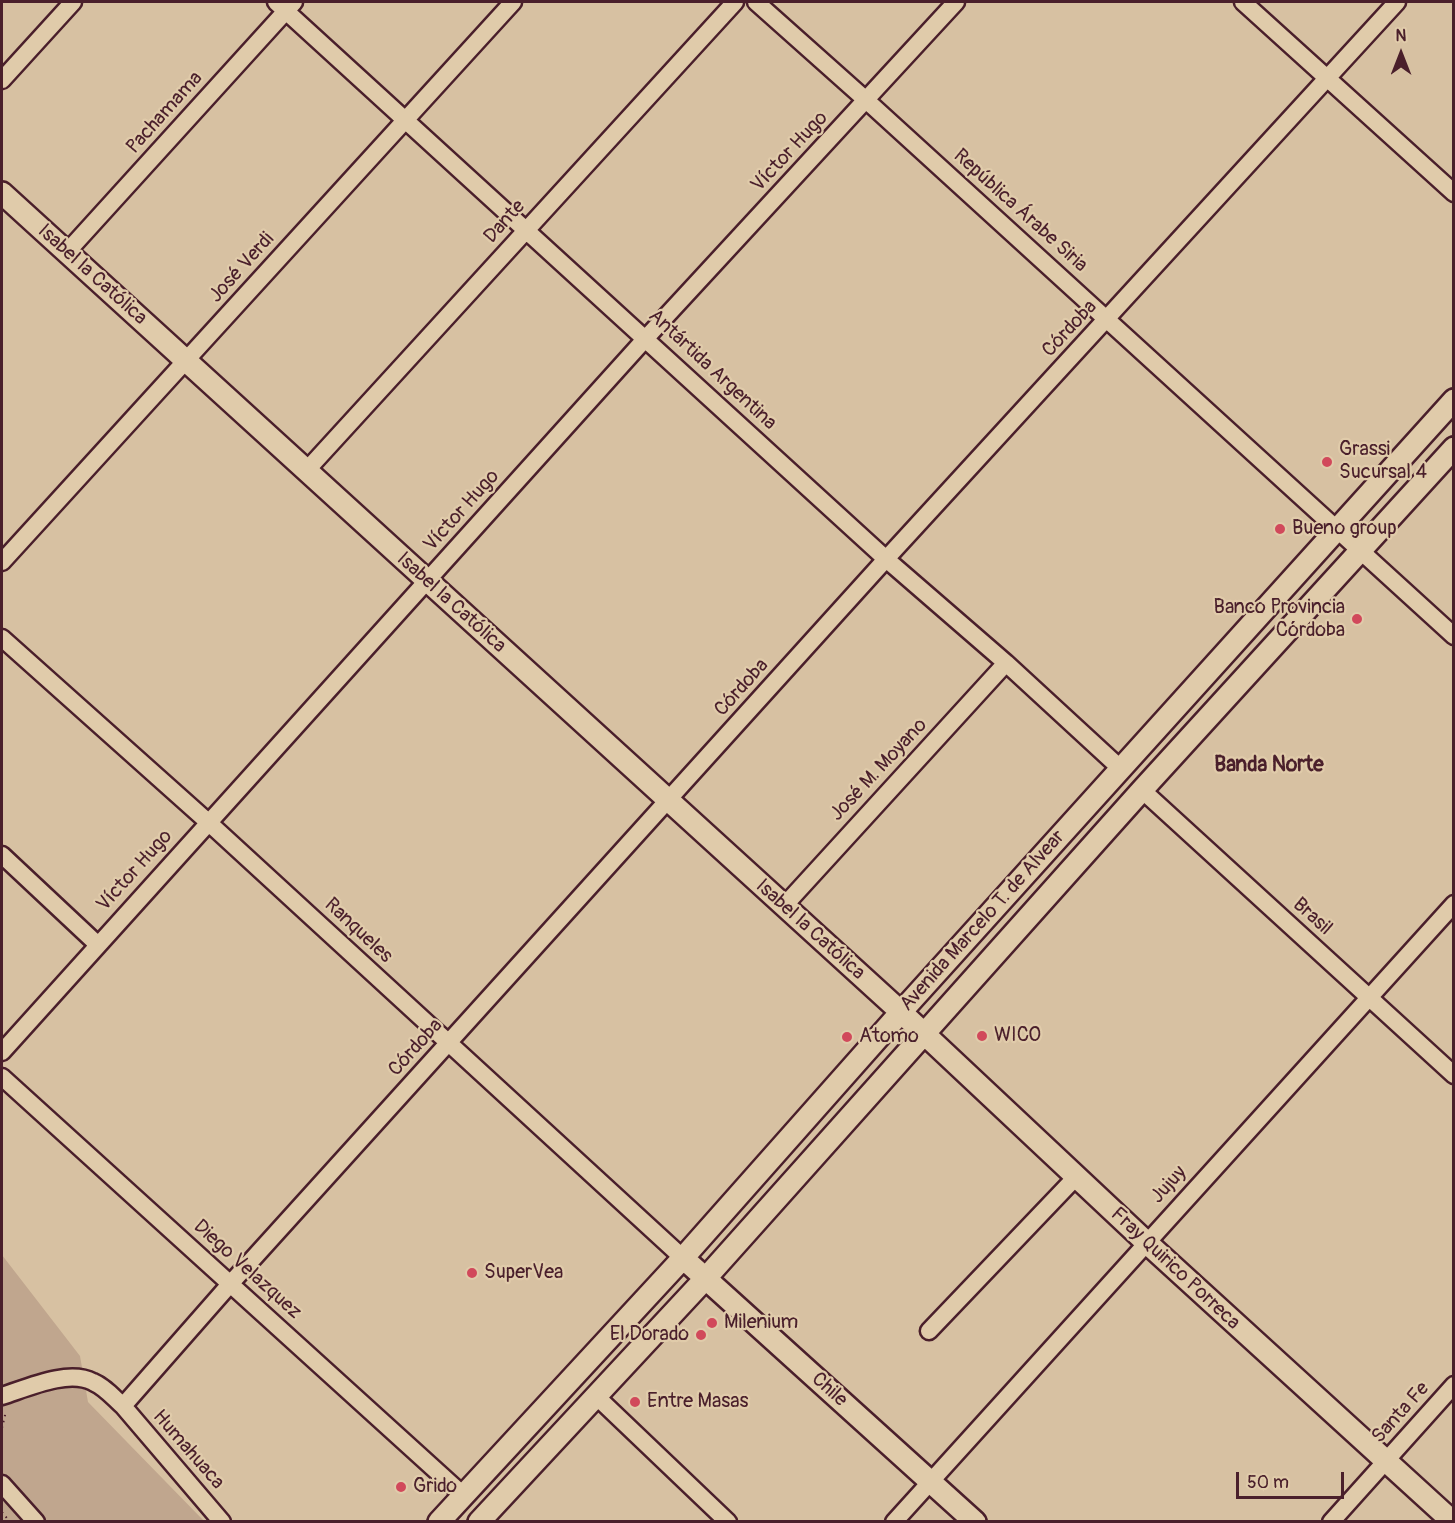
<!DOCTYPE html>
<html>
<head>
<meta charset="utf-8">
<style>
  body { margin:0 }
  #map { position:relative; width:1455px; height:1523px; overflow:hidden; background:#d7c1a2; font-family:Pangolin,sans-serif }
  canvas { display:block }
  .frame { position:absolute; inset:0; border:3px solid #4a1f2b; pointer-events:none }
  .north { position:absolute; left:1371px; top:24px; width:60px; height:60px; -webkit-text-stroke:4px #e0cbaa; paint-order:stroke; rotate:0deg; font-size:16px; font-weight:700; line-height:24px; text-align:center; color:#4a1f2b }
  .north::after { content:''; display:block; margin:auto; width:21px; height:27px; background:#4a1f2b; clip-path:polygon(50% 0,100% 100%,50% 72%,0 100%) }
  .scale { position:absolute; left:1236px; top:1472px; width:108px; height:27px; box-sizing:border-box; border:3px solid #4a1f2b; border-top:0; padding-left:8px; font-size:18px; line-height:21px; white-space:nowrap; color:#4a1f2b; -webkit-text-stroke:4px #e0cbaa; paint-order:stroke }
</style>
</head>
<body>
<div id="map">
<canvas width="1455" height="1523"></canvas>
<div class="frame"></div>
<div class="north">N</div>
<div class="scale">50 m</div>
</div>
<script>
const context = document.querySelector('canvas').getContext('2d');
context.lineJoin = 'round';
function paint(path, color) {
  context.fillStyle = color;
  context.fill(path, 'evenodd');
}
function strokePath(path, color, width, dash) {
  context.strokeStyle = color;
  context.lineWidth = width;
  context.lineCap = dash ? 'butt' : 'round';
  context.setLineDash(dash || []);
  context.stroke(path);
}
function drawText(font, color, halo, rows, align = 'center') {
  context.font = font + ' Pangolin,sans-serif';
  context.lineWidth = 4.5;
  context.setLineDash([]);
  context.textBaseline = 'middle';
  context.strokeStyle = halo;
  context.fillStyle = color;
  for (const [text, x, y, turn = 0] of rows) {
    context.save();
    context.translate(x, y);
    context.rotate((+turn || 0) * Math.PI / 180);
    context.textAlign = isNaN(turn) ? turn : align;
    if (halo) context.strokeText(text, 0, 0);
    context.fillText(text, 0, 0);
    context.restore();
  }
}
paint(new Path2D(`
  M2,1255L80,1356L88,1402L204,1521H2Z`), '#c0a68e');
const minor = new Path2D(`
  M276,2L886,559L1006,663L1120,768
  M756,2L866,100L1454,636
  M1243,2L1454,193
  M2,80L73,2
  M67,252L294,2
  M306,471L735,2
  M2,562L513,2
  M2,638L208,822L683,1258
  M1142,790L1454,1075
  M2,855L97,944
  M784,906L1006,663
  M2,1052L646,338L956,2
  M2,1077L463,1495
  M929,1331L1076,1177
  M2,1396C27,1388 68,1369 93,1382C105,1387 113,1397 123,1406L222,1522
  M597,1397L728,1522
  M123,1406L231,1283L886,559L1397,2
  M2,1484L36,1522
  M894,1522L1454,904
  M1331,1522L1454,1385`);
const major = new Path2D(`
  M2,193L901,1012L1146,1242L1453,1522
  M683,1258L975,1522
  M439,1522L683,1258L901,1012L1454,400
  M479,1522L705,1279L1142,790L1454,448`);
strokePath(minor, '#4a1f2b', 21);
strokePath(major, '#4a1f2b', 26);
strokePath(new Path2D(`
  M2,1428L6,1411
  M2,1512L10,1522`), '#4a1f2b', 2, [1.5, 4.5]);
strokePath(minor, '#e0cbaa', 16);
strokePath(major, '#e0cbaa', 21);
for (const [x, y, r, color] of [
  [1327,462,6,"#d1495b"],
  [1280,529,6,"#d1495b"],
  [1357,619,6,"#d1495b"],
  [982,1036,6,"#d1495b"],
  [847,1037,6,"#d1495b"],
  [472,1273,6,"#d1495b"],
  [712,1323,6,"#d1495b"],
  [701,1335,6,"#d1495b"],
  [635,1402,6,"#d1495b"],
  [401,1487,6,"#d1495b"]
]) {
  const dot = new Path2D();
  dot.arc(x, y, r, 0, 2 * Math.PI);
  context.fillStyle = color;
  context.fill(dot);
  strokePath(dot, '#e0cbaa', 2);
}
drawText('20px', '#4a1f2b', '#e0cbaa', [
  ["Pachamama",165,113,-48],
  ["Víctor Hugo",790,152,-47],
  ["República Árabe Siria",1020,211,42],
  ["Dante",505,222,-48],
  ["José Verdi",242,268,-48],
  ["Isabel la Católica",92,275,42],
  ["Córdoba",1070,329,-47],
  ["Antártida Argentina",712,370,43],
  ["Víctor Hugo",462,511,-48],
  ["Isabel la Católica",451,603,42],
  ["Córdoba",742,688,-48],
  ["José M. Moyano",879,770,-47],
  ["Víctor Hugo",135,871,-48],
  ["Brasil",1312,917,42],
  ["Avenida Marcelo T. de Alvear",983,921,-48],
  ["Isabel la Católica",810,930,42],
  ["Ranqueles",358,931,43],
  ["Córdoba",416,1048,-48],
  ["Jujuy",1169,1185,-48],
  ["Fray Quirico Porreca",1175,1269,43],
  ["Diego Velazquez",247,1270,42],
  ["Chile",829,1390,42],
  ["Santa Fe",1401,1413,-48],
  ["Humahuaca",188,1450,49]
]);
drawText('20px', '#4a1f2b', '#e0cbaa', [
  ["Grassi",1339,450],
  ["Sucursal 4",1339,473],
  ["Bueno group",1292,529],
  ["Banco Provincia",1345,608,"right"],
  ["Córdoba",1345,631,"right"],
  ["WICO",994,1036],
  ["Atomo",859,1037],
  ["SuperVea",484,1273],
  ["Milenium",724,1323],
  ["El Dorado",689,1335,"right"],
  ["Entre Masas",647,1402],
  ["Grido",413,1487]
], 'left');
drawText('bold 21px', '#4a1f2b', '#e0cbaa', [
  ["Banda Norte",1269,766]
]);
</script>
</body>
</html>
